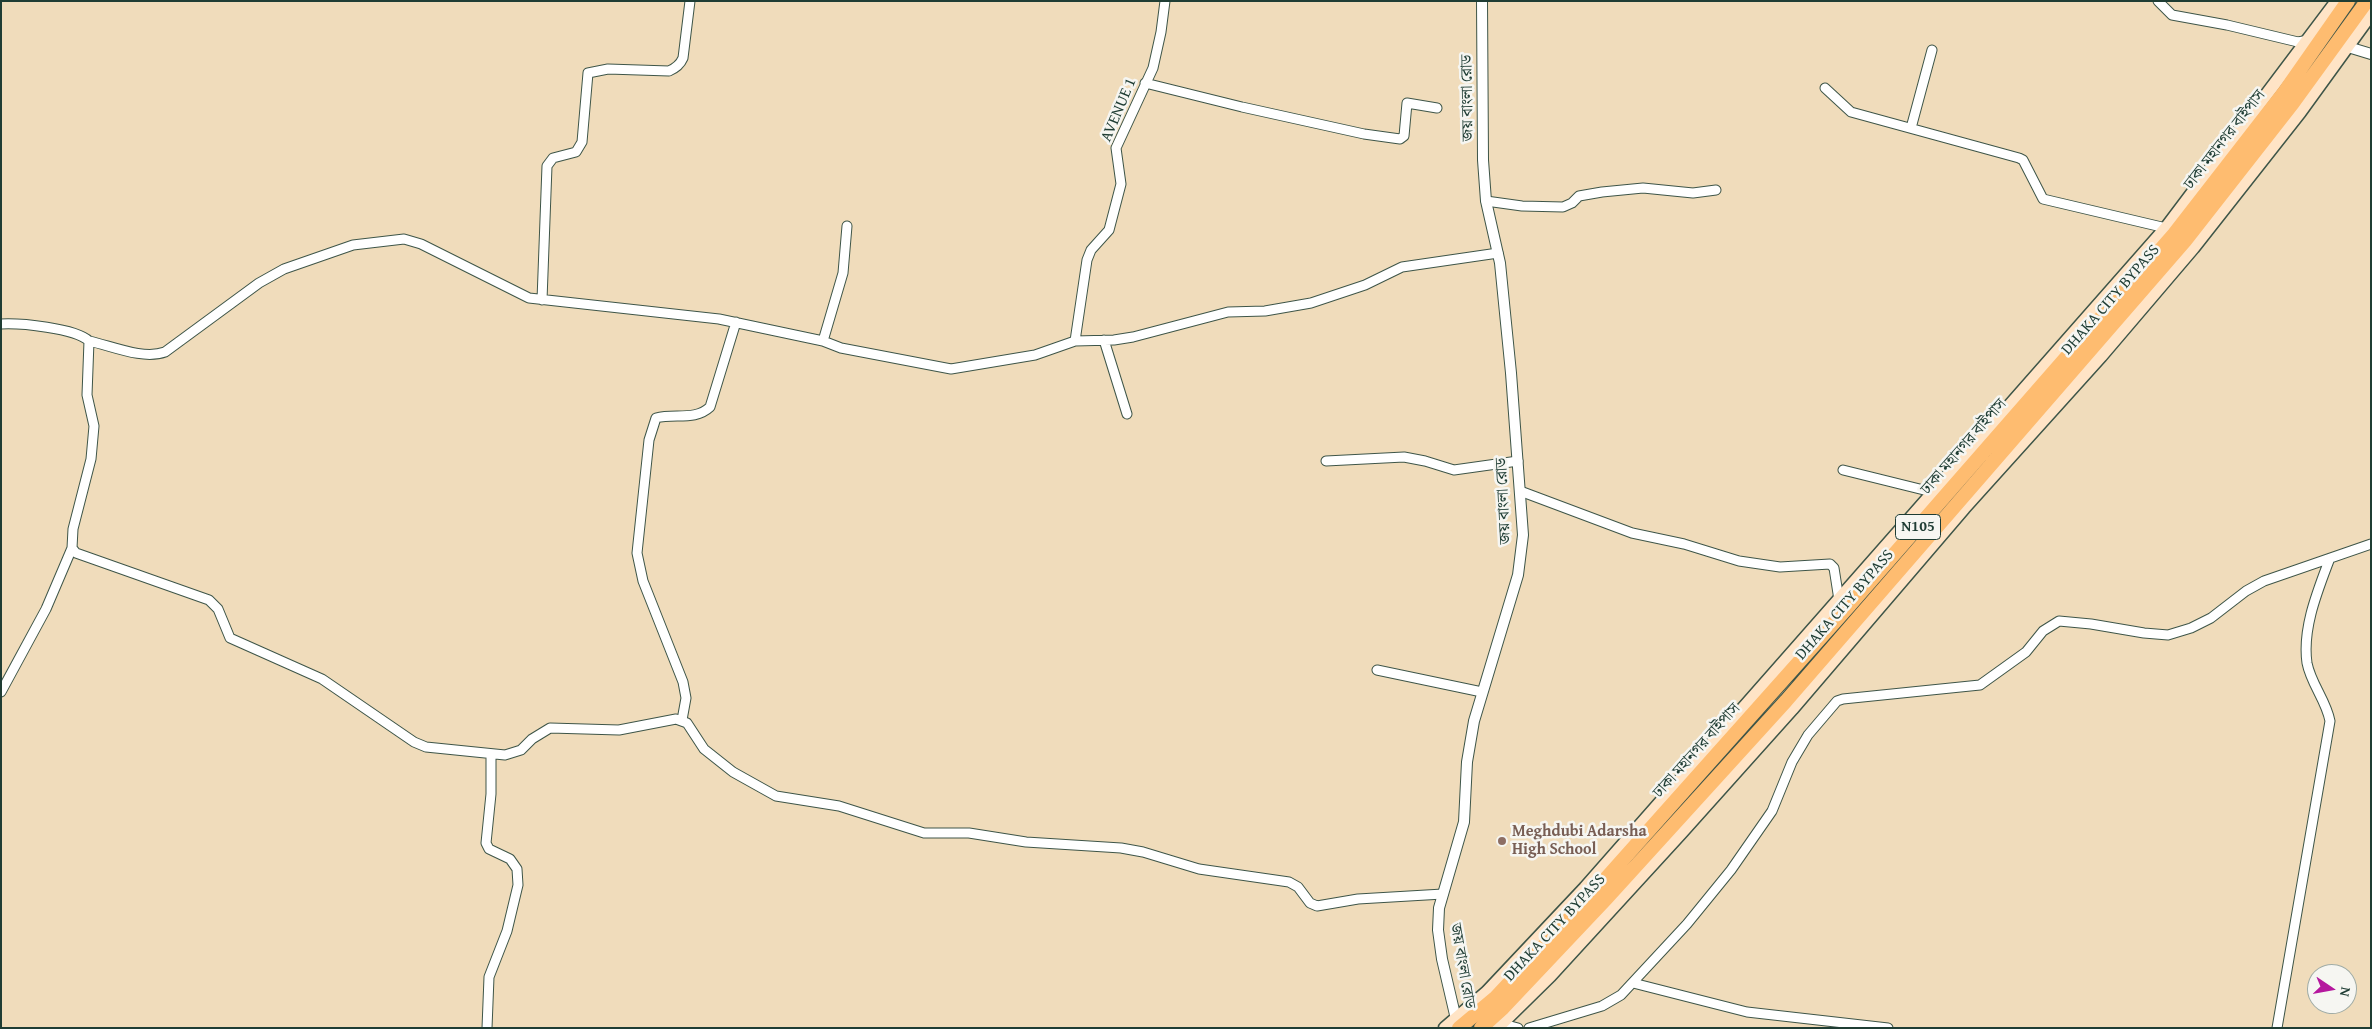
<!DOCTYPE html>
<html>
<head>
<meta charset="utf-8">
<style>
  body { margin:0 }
  #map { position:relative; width:2372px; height:1029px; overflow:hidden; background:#f0dcbb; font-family:"Gentium Book Plus",serif }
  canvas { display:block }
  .frame { position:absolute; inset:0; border:2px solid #1f3d34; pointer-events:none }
  .north { position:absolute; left:2307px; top:964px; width:50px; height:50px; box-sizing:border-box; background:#f6f6f2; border:1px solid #a0aca6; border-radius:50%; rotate:102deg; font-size:14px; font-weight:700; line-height:20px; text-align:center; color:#1f3d34 }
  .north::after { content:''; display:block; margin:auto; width:18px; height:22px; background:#b5179e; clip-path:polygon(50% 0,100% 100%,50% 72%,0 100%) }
</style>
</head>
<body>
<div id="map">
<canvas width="2372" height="1029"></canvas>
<div class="frame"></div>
<div class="north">N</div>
</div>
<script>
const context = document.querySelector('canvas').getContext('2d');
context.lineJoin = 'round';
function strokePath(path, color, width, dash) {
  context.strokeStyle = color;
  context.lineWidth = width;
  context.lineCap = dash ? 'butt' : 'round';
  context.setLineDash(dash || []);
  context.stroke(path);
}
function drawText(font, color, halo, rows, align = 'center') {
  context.font = font + ' "Gentium Book Plus","Noto Serif Bengali",serif';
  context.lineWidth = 5;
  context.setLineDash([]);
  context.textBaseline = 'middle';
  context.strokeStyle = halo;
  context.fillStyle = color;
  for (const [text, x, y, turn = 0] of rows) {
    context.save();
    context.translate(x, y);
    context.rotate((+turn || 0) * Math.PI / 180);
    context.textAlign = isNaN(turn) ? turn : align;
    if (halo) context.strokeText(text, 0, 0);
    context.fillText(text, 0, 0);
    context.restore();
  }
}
const minor = new Path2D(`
  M2158,1L2172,15L2227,25L2298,42L2309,40
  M1145,83L1242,107L1364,134L1400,139L1404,136L1407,103L1437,108
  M1825,88L1851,112L2019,158L2023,160L2043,199L2166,228
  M1911,128L1932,50
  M1486,201L1522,206L1563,207L1572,203L1579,196L1602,192L1643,188L1693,193L1716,190
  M542,300L547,166L553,158L576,152L582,142L588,73L608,69L669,71C676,68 680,65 683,58L690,1
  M1,324C20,323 75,328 89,341L87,395L94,426L91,459L73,529L72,548L76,553L209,600L218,609L230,638L322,679L414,742L426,747L505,755L521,750L532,739L550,728L619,730L676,719L687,723L704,749L733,772L776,796L839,806L924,833H969L1026,842L1121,848L1143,852L1199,869L1289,882L1298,887L1310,903L1317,906L1358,899L1443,894
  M1104,340L1127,414
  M89,341C112,346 143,360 165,352L259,283L284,269L353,245L404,239L421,244L529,298L719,319L823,341L841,348L951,369L1035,355L1075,341L1114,340L1133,337L1228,312L1265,311L1311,303L1365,285L1402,267L1498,253
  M823,341L843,273L847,226
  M1075,341L1087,260L1091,250L1109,230L1121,184L1116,148L1153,68L1161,32L1165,1
  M1326,461L1404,457L1425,461L1454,470L1518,461
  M1843,470L1932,492
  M1520,491L1632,533L1684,544L1739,561L1780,567L1830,564L1834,568L1839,600
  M1377,670L1482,692
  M1,692L46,609L72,548
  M682,720L686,698L683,682L643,581L637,553L649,440L656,418C675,413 695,421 710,407L736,322
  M1633,983L1747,1012L1888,1028
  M1503,1024L1518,1028
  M487,1028L489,977L507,931L518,885L517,869L510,859L489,849L486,843L491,794V754
  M1529,1028L1602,1006L1621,995L1687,924L1731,870L1772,811L1792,762L1808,735L1837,701L1843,699L1980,685L2026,652L2043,631L2059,621L2091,624L2144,633L2168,635L2191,628L2211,618L2246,591L2264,581L2371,544
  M2277,1028L2330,721C2326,700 2311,684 2307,663C2302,628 2318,590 2330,558`);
const tertiary = new Path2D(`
  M2348,47L2371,54
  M1456,1019L1442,959L1438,930L1439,908L1464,822L1467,762L1474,721L1518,575L1523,535L1511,373L1500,263L1486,201L1483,160L1482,1`);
const secondary = new Path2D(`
  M1445,1028L1487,992L1585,888L2166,228L2337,1
  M1497,1028L1550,976L1681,833L1792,709L1964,508L2101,356L2193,248L2300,112L2371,14`);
const trunk = new Path2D(`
  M1459,1028L1496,997L1593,893L1848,607L2174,234L2285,91L2348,1
  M1481,1028L1503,1008L1606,899L1786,701L2185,241L2293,103L2367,1`);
strokePath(minor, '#3e5548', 11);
strokePath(tertiary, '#3e5548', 12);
strokePath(secondary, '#3e5548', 15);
strokePath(trunk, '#3e5548', 16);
strokePath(minor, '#fff', 9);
strokePath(tertiary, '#fff', 10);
strokePath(secondary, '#ffe4c6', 12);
strokePath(trunk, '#febc70', 14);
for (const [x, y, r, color] of [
  [1502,841,5,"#8d6e63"]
]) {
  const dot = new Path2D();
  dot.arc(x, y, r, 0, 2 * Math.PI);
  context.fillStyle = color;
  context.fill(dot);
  strokePath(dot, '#f6f6f2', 2);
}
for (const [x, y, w] of [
  [1918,527,45]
]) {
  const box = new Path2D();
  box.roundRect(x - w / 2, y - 12.5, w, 25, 4);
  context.fillStyle = '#f6f6f2';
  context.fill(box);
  strokePath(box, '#1f3d34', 1);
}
drawText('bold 15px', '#1f3d34', null, [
  ["N105",1918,527]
]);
drawText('16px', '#1f3d34', '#f6f6f2', [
  ["জয় বাংলা রোড",1468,98,-91],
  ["AVENUE 1",1119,110,-67],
  ["ঢাকা মহানগর বাইপাস",2225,140,-52],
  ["DHAKA CITY BYPASS",2111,300,-49],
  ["ঢাকা মহানগর বাইপাস",1964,447,-49],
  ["জয় বাংলা রোড",1504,501,-93],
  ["DHAKA CITY BYPASS",1845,605,-49],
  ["ঢাকা মহানগর বাইপাস",1697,751,-48],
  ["DHAKA CITY BYPASS",1555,928,-47],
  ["জয় বাংলা রোড",1462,966,80]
]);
drawText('bold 16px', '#785e54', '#f6f6f2', [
  ["Meghdubi Adarsha",1512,832],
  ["High School",1512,850]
], 'left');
</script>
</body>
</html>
